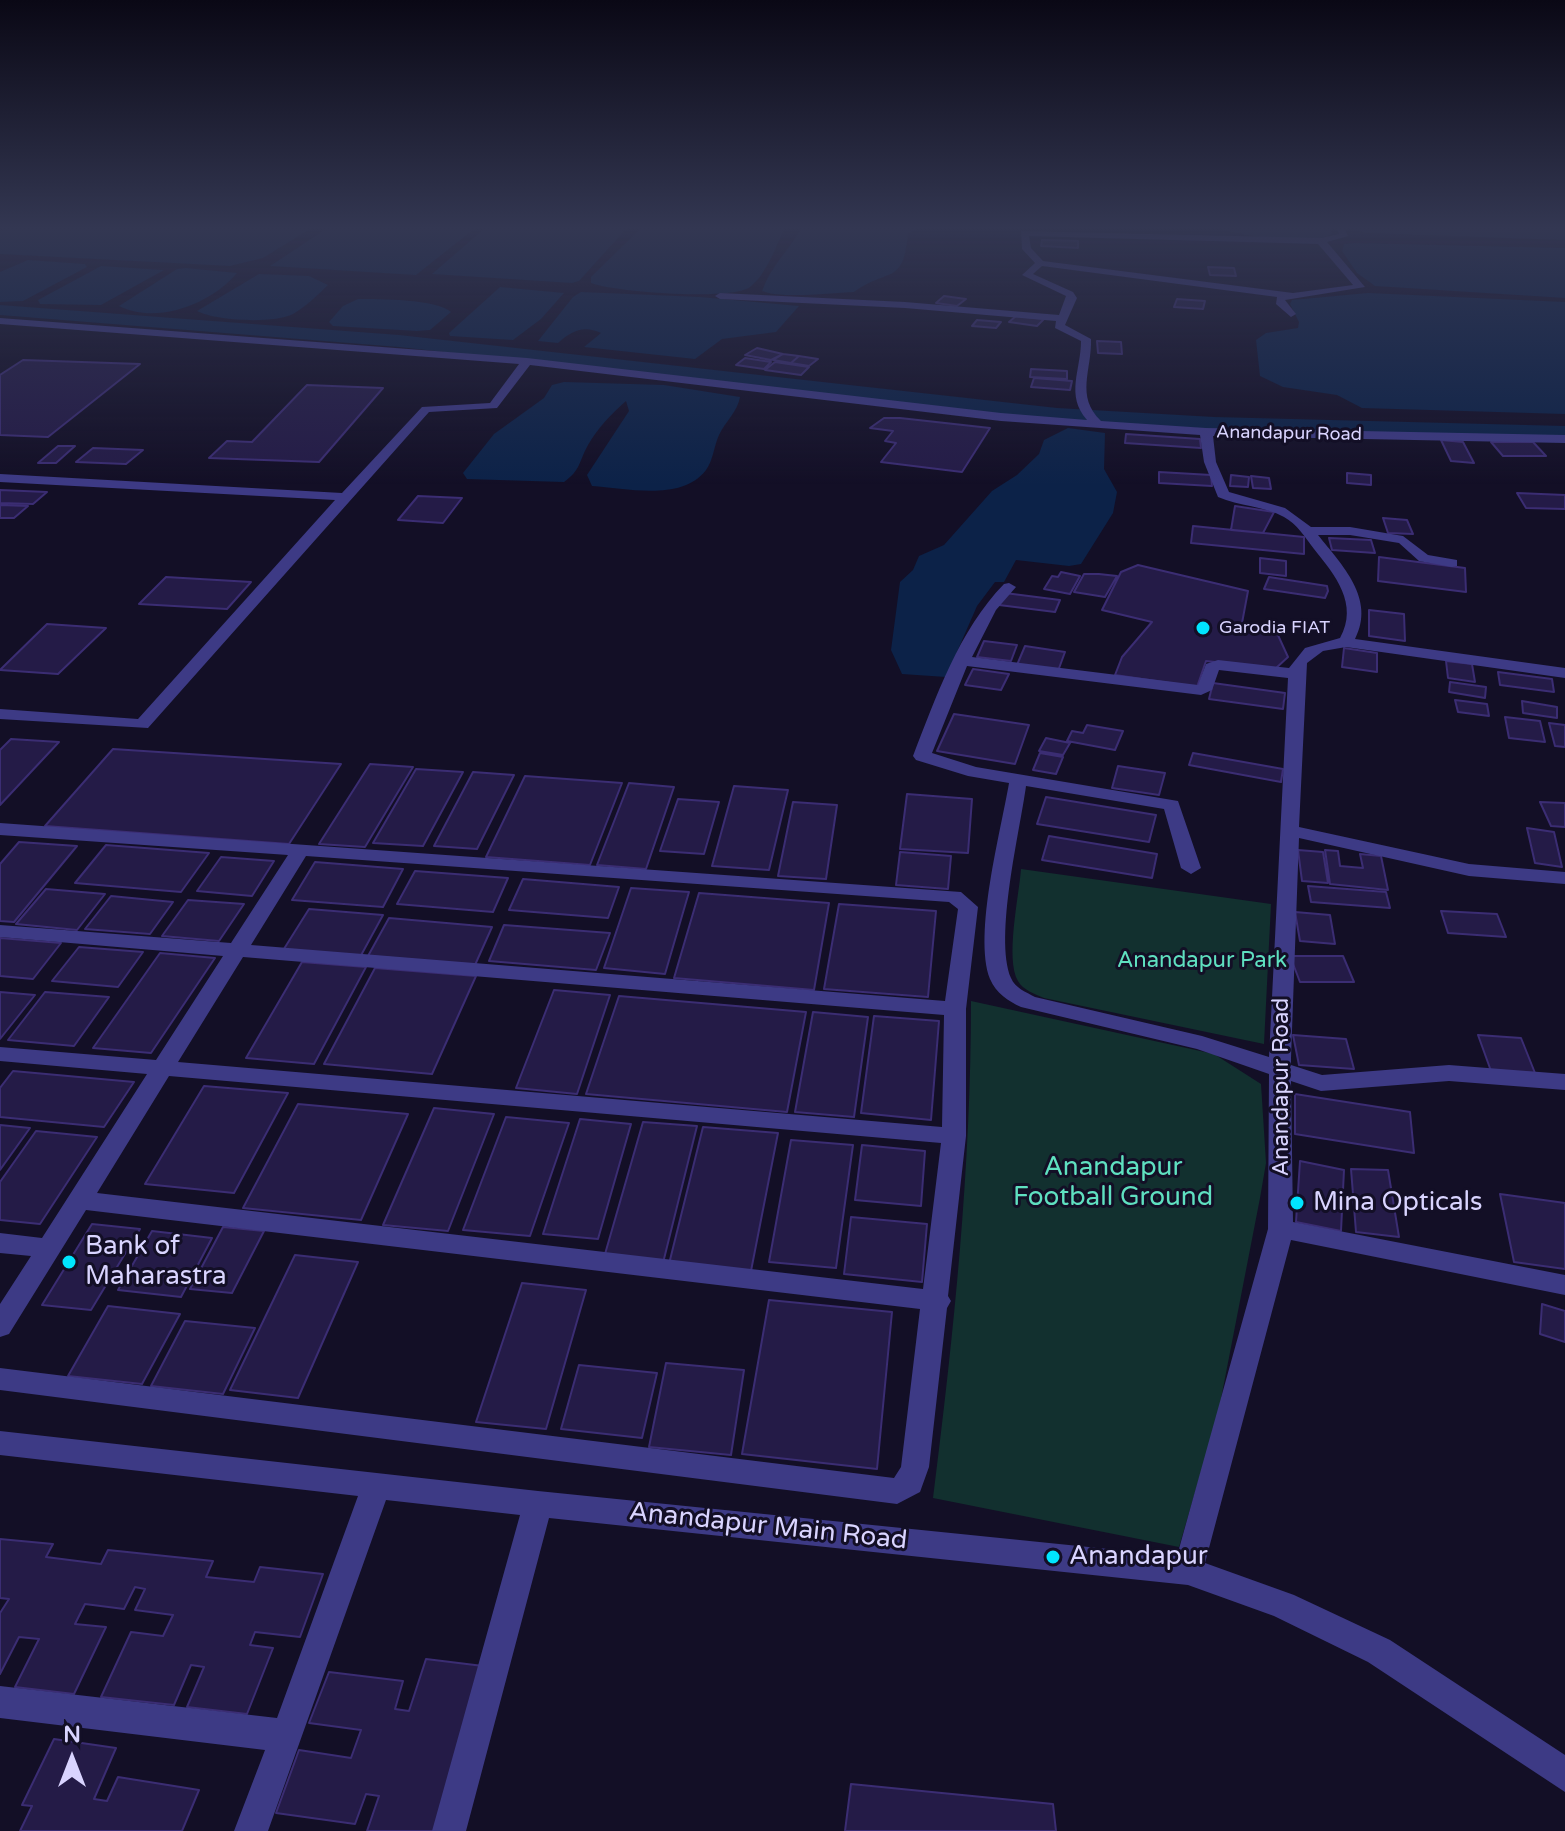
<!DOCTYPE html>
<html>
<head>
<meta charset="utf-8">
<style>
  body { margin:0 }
  #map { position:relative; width:1565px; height:1831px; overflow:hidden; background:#130f26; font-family:"Varela Round",sans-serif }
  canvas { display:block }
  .north { position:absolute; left:32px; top:1719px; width:80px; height:80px; -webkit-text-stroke:6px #130f26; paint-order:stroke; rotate:0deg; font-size:22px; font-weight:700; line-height:32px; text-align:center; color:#d9d4ff }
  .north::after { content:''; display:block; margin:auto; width:28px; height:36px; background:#d9d4ff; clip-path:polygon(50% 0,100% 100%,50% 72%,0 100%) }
</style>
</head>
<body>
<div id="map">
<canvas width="1565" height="1831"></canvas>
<div class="north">N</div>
</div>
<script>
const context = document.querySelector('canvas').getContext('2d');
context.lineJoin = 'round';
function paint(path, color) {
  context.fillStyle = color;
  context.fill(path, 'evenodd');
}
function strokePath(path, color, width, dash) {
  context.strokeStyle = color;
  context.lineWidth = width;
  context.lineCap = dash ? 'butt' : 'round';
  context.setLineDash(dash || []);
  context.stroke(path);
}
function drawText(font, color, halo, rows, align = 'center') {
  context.font = font + ' "Varela Round",sans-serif';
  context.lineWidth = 6;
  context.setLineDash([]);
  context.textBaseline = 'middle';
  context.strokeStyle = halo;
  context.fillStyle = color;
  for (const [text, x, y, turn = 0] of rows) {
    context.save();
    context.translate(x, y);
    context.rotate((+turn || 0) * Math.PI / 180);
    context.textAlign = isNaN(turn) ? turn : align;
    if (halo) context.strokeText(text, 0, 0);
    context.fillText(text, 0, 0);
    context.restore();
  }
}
paint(new Path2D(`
  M1021,869L1271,904L1264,1044L1044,998C1035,994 1023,990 1018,981C1005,959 1019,896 1021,869Z
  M971,1001L1214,1054L1261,1084L1266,1163L1260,1198L1218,1414L1179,1547L933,1498C954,1332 971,1168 971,1001Z`), '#12302f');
paint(new Path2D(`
  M5,229H310L263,258L230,266L0,254V231Z
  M326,229H474L416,275L270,266Z
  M484,229H626L579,281L572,283L432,274Z
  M640,229H784C776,247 766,275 750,287C733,301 613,292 591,283V277Z
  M801,229H916L908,234C903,286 889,267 854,292C830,293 782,299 762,291C771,266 788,251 801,229Z
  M1220,229H1331L1332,234C1311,247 1244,236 1220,229Z
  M1352,229H1565V240L1366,233Z
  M1354,243L1565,248V298L1375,286L1357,273L1342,251L1344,244Z
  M28,260L85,264L87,267L23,301L0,302V272Z
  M101,266L164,270L101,305L40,304L38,300Z
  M186,268L237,273C211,304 157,325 119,306L177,269Z
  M259,274L309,276L328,285C318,295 305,307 293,314C274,324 216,321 197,311Z
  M500,287L564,293L541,319L513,340L450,336L449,333Z
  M581,292L700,297L799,306L776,332L722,339L695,359L584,347L601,333C583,325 572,331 558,343L538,341L573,297Z
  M1368,293L1565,302V414L1362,408L1337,395L1283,387L1260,376L1256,340L1266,333L1298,328L1299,322L1290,304L1292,300Z
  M358,299C379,299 437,299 451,312L430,330L417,331L333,326L329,322L343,306Z
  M564,382L664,385L740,397C738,411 725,422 719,435C714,446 713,461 706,470C682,502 626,488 592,486L587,475L629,411L626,401C611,414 598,428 588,445C579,461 581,470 564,482L467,479L463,473L494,434L544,398L552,385Z
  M1068,428L1105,433L1104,469L1117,492L1113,513L1081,564L1069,566L1016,560L1004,582H995L977,606L946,677L902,674L891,650L900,582L913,570L919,556L944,545L992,491L1017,475L1039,454L1044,440Z`), '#0c2248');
paint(new Path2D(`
  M0,305L399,335L1057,408L1214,417L1565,426V440L1214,429L1057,420L399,347L0,315Z`), '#0c2248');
const building = new Path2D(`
  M1042,240L1078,241V248L1041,246Z
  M1208,267L1234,268L1236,276L1210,275Z
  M944,296L966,299L957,306L936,303Z
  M1177,299L1205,301L1203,309L1174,307Z
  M1016,316L1044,319L1037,326L1009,322Z
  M977,320L1001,322L996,328L972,326Z
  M1097,341L1121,342L1122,354L1098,353Z
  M757,348L783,354L771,360L745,355Z
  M783,354L799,356L791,363L773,360Z
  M799,356L818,359L809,366L791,363Z
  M745,358L771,362L764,369L736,365Z
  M23,360L140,364L48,437L0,435V375Z
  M775,362L809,367L801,375L765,370Z
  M1031,369L1067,371V379L1030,377Z
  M1034,378L1072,381L1070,390L1031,387Z
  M307,385L383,388L319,462L209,458L227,441L252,442Z
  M884,418H900L990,428L962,472L881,462L896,443L885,441L893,431L870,428Z
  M1126,434L1200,439L1201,448L1125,443Z
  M1441,440L1463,442L1474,463L1451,461Z
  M1491,442H1533L1546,456H1503Z
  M58,446H75L56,463H38Z
  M93,448L143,450L126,464L76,462Z
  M1159,472L1211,475L1212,486L1159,483Z
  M1347,473L1371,475V485L1347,483Z
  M1231,475L1249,477L1248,487L1230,486Z
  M1251,476L1269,478L1271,489L1253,488Z
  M0,490L47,492L33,504L0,503Z
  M1517,493L1565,495V509L1526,508Z
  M418,496L462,498L443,523L398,520Z
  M0,505L28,506L14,518H0Z
  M1235,506L1274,512L1263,533L1231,530Z
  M1383,518L1407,520L1413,534L1388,533Z
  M1193,526L1304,537V554L1191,543Z
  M1329,538L1371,540L1375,553L1332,550Z
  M1379,557L1465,568L1466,592L1378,581Z
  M1260,558L1286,561V576L1260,573Z
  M1138,565L1248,591L1242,623L1277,633L1288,657L1275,669L1206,661L1197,687L1115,675L1122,657L1152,622L1102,610L1121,572Z
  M1061,572L1080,576L1070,594L1044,589L1052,576L1058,577Z
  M1084,574H1099L1117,576L1105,597L1074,592Z
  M166,577L251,582L227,609L139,604Z
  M1269,577L1327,586L1328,591L1325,598L1264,589Z
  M1005,593L1060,600L1055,612L999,605Z
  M1369,610L1404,614L1405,641L1369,636Z
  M47,624L106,628L58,674L0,670Z
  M984,641L1017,645L1011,661L977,657Z
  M1025,646L1065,652L1058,671L1017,665Z
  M1344,648L1377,653V672L1342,667Z
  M1446,661L1472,664L1475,682L1448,678Z
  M973,669L1009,674L1001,690L965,685Z
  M1498,672L1552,679L1554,692L1500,685Z
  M1450,682L1486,687L1485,698L1449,692Z
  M1213,683L1285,693L1283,709L1209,699Z
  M1455,700L1487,704L1489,716L1458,712Z
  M1522,701L1557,707V718L1523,713Z
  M954,714L1029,725L1015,764L937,751Z
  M1505,717L1540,721L1545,742L1509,738Z
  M1549,723L1565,725V747L1555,746Z
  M1087,725L1123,731L1115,750L1067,741L1072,731L1083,733Z
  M1046,738L1070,743L1063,755L1039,751Z
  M11,739L59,742L0,805V750Z
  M113,749L341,764L289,844L45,826Z
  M1040,753L1063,757L1056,774L1033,770Z
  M1193,753L1283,769L1281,782L1189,765Z
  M370,764L413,767L365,847L319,844Z
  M1118,766L1165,773L1159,795L1112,788Z
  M416,769L463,772L423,846L373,843Z
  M473,772L514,775L477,849L434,846Z
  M525,776L622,783L590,865L486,857Z
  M629,783L674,787L646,869L597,865Z
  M734,786L788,790L769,870L712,866Z
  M907,794L972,799L968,853L900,849Z
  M1046,797L1156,815L1149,842L1037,824Z
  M678,799L719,802L704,854L660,851Z
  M793,802L837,805L826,879L778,876Z
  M1540,802L1565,803V827L1551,826Z
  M1527,828L1554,832L1562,867L1535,863Z
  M1049,836L1157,854L1152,878L1042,860Z
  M19,842L77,846L14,922L0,921V864Z
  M106,845L209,853L181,892L75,883Z
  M1298,850L1323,852L1328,883L1302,881Z
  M1325,850L1338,851L1340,866L1363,868L1360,854L1381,856L1388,890L1330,884Z
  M900,852L951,856L948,889L896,885Z
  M221,857L274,861L252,896L197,891Z
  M315,862L403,869L383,907L292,900Z
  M415,871L508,878L493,912L397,904Z
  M523,879L619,887L608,918L509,910Z
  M1308,886L1386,892L1390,908L1311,902Z
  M631,888L689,892L665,974L604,968Z
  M46,889L105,894L77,930L16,924Z
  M699,893L829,903L814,990L674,978Z
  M111,896L173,902L150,934L85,929Z
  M188,900L244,904L219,941L162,936Z
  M839,904L936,911L928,997L824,989Z
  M309,909L383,915L359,959L282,952Z
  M1441,911L1497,914L1506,937L1448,933Z
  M1295,912L1330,915L1335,944L1300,941Z
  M389,918L492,927L475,965L368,956Z
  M504,925L610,933L596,970L489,961Z
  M0,938L61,943L33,979L0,976Z
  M79,947L143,952L118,987L52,981Z
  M160,953L215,958L151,1053L93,1048Z
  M1290,956H1343L1354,982H1300Z
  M302,962L366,967L314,1064L246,1058Z
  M375,968L476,976L432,1074L324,1064Z
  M554,990L610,995L577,1094L516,1088Z
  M0,992L35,995L0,1039Z
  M45,992L109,997L74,1046L8,1040Z
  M619,996L806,1012L787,1112L586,1094Z
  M813,1012L868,1017L854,1117L795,1112Z
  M874,1016L939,1021L931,1120L861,1113Z
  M1293,1035L1346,1039L1354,1069L1299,1065Z
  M1478,1035L1521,1038L1535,1073L1491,1071Z
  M13,1071L134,1082L104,1127L0,1117V1088Z
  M204,1086L288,1093L234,1193L145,1184Z
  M1295,1094L1410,1112L1414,1153L1295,1134Z
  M298,1104L408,1114L361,1220L243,1208Z
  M434,1108L494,1114L448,1231L383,1225Z
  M506,1117L569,1123L530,1236L463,1230Z
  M580,1119L631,1124L598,1239L543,1234Z
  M643,1122L697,1126L662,1267L603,1261Z
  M0,1125L30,1128L0,1170Z
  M703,1127L778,1133L750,1276L668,1268Z
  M36,1131L97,1137L40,1224L0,1220V1182Z
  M791,1140L853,1145L836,1268L769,1262Z
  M862,1145L925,1151L921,1206L855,1200Z
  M1300,1161L1344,1170L1341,1231L1296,1222Z
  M1351,1169L1388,1170L1399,1237L1356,1232Z
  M1500,1194L1565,1203V1269L1514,1262Z
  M851,1217L927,1224L922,1282L844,1274Z
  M92,1224L140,1229L91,1310L42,1305Z
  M223,1227L264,1231L232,1293L190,1289Z
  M152,1231L212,1238L181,1297L118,1290Z
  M295,1255L358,1262L298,1398L230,1390Z
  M522,1283L586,1290L546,1429L476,1422Z
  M769,1300L892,1312L877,1469L742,1454Z
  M1542,1304L1565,1311V1342L1540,1334Z
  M108,1306L180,1314L142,1384L68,1376Z
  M185,1321L255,1328L223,1394L151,1386Z
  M666,1363L744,1370L731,1455L649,1447Z
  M579,1365L657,1373L642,1438L561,1429Z
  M0,1539L53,1544L46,1557L101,1564L108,1550L213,1561L206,1577L254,1582L260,1567L323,1574L300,1637L255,1632L250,1645L273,1648L247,1714L187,1707L204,1667L191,1665L174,1705L101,1697L131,1632L163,1636L173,1615L135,1610L145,1589L135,1587L124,1609L85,1604L75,1624L106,1627L74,1694L15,1687L39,1639L19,1637L0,1674V1613L9,1599L0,1598Z
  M426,1659L483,1666L434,1831H367L379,1796L366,1794L355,1824L276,1813L299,1750L351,1758L361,1730L309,1723L329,1672L403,1681L395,1709L409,1711Z
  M54,1739L116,1748L94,1799L107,1801L118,1777L199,1790L182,1831H20L32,1806L22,1805Z
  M851,1784L1053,1804L1056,1831H845Z`);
paint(building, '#241b47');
strokePath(building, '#3b2d73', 2);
paint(new Path2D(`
  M1337,229H1345L1348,236L1327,242L1365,287L1285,300L1296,314L1291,317L1276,304L1277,297L1042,266L1033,274L1073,292L1077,298L1065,325L1091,339C1092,370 1075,396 1101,421L1206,428L1565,435V443L1213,436L1216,462L1229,492L1285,508L1311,527H1350L1403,536L1428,555L1457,560V566L1452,567L1419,561L1399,543L1350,535H1318C1342,565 1376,599 1355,639L1565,668V678L1346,647L1323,651L1307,663L1299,827L1469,864L1565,872V884L1469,876L1299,838L1291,1058V1065L1322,1075L1449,1065L1565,1074V1090L1449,1081L1321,1091L1291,1081L1293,1222L1565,1275V1295L1291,1240L1205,1563L1294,1595L1390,1640L1565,1755V1792L1368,1662L1274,1616L1188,1585L549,1518L466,1831H432L520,1515L386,1500L268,1831H234L265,1750L0,1718V1686L277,1718L358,1496L0,1455V1431L538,1491L1177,1556L1268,1229L1269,1074L1197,1049L1021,1007C1008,1001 996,993 990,979C973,934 1001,831 1009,783L968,776L916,760L913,756C936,697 959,630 1004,584L1009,583L1016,587L996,610L972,657L1198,685L1206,664L1218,660L1289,668L1305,648L1340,638C1359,604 1335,575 1314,549C1305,537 1297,524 1284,517C1264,506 1239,506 1218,497L1204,462L1200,435L1001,421L530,365L497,408L429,412L148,728L0,719V709L138,719L335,500L0,482V474L342,493L422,407L490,403L519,364L0,324V318L527,358L1001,413L1087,420C1065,395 1081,370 1081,341L1055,328L1056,321L905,308L720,299L715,296L720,293L905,302L1059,315L1066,296L1022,275L1035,263L1022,249L1021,231L1321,238L1339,234ZM1029,236L1318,244L1353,285L1293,293L1043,261L1031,248ZM967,666L1201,695L1212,690L1219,670L1288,678L1269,1057L1202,1036L1035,997C1026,992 1015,988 1011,978C994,937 1020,831 1026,786L1164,809L1181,868L1191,874L1201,868L1178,801L976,767L932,753Z
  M0,823L961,892L978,907L966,1009V1136L948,1296L951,1301L947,1308L929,1467L920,1492L897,1504L0,1390V1368L894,1478L901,1467L920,1309L86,1210L9,1334L0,1337V1304L31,1256L0,1253V1233L42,1238L147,1074L0,1061V1047L156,1060L223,956L0,937V925L231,943L288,855L0,835ZM306,856L949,902L958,909L945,1001L251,945ZM243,957L944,1015L942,1127L178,1062ZM169,1076L941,1143L923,1289L97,1193Z`), '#3d3a85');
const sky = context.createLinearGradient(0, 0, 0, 485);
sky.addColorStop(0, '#0a0815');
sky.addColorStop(0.47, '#333752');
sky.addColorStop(1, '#33375200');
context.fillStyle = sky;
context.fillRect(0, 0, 1565, 485);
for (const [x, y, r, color] of [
  [1203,628,8,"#00e5ff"],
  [1297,1203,8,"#00e5ff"],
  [69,1262,8,"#00e5ff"],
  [1053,1557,8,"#00e5ff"]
]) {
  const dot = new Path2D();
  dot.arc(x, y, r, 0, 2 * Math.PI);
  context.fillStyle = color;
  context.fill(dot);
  strokePath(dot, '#130f26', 3);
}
drawText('18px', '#d9d4ff', '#130f26', [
  ["Anandapur Road",1289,434,1]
]);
drawText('18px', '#d9d4ff', '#130f26', [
  ["Garodia FIAT",1219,628]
], 'left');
drawText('22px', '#5fe0c0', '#130f26', [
  ["Anandapur Park",1202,961]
]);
drawText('22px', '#d9d4ff', '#130f26', [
  ["Anandapur Road",1282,1087,-90]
]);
drawText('26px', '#5fe0c0', '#130f26', [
  ["Anandapur",1113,1168],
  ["Football Ground",1113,1198]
]);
drawText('26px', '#d9d4ff', '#130f26', [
  ["Mina Opticals",1313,1203],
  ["Bank of",85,1247],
  ["Maharastra",85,1277],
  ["Anandapur",1069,1557]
], 'left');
drawText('26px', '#d9d4ff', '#130f26', [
  ["Anandapur Main Road",768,1527,6]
]);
</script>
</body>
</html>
